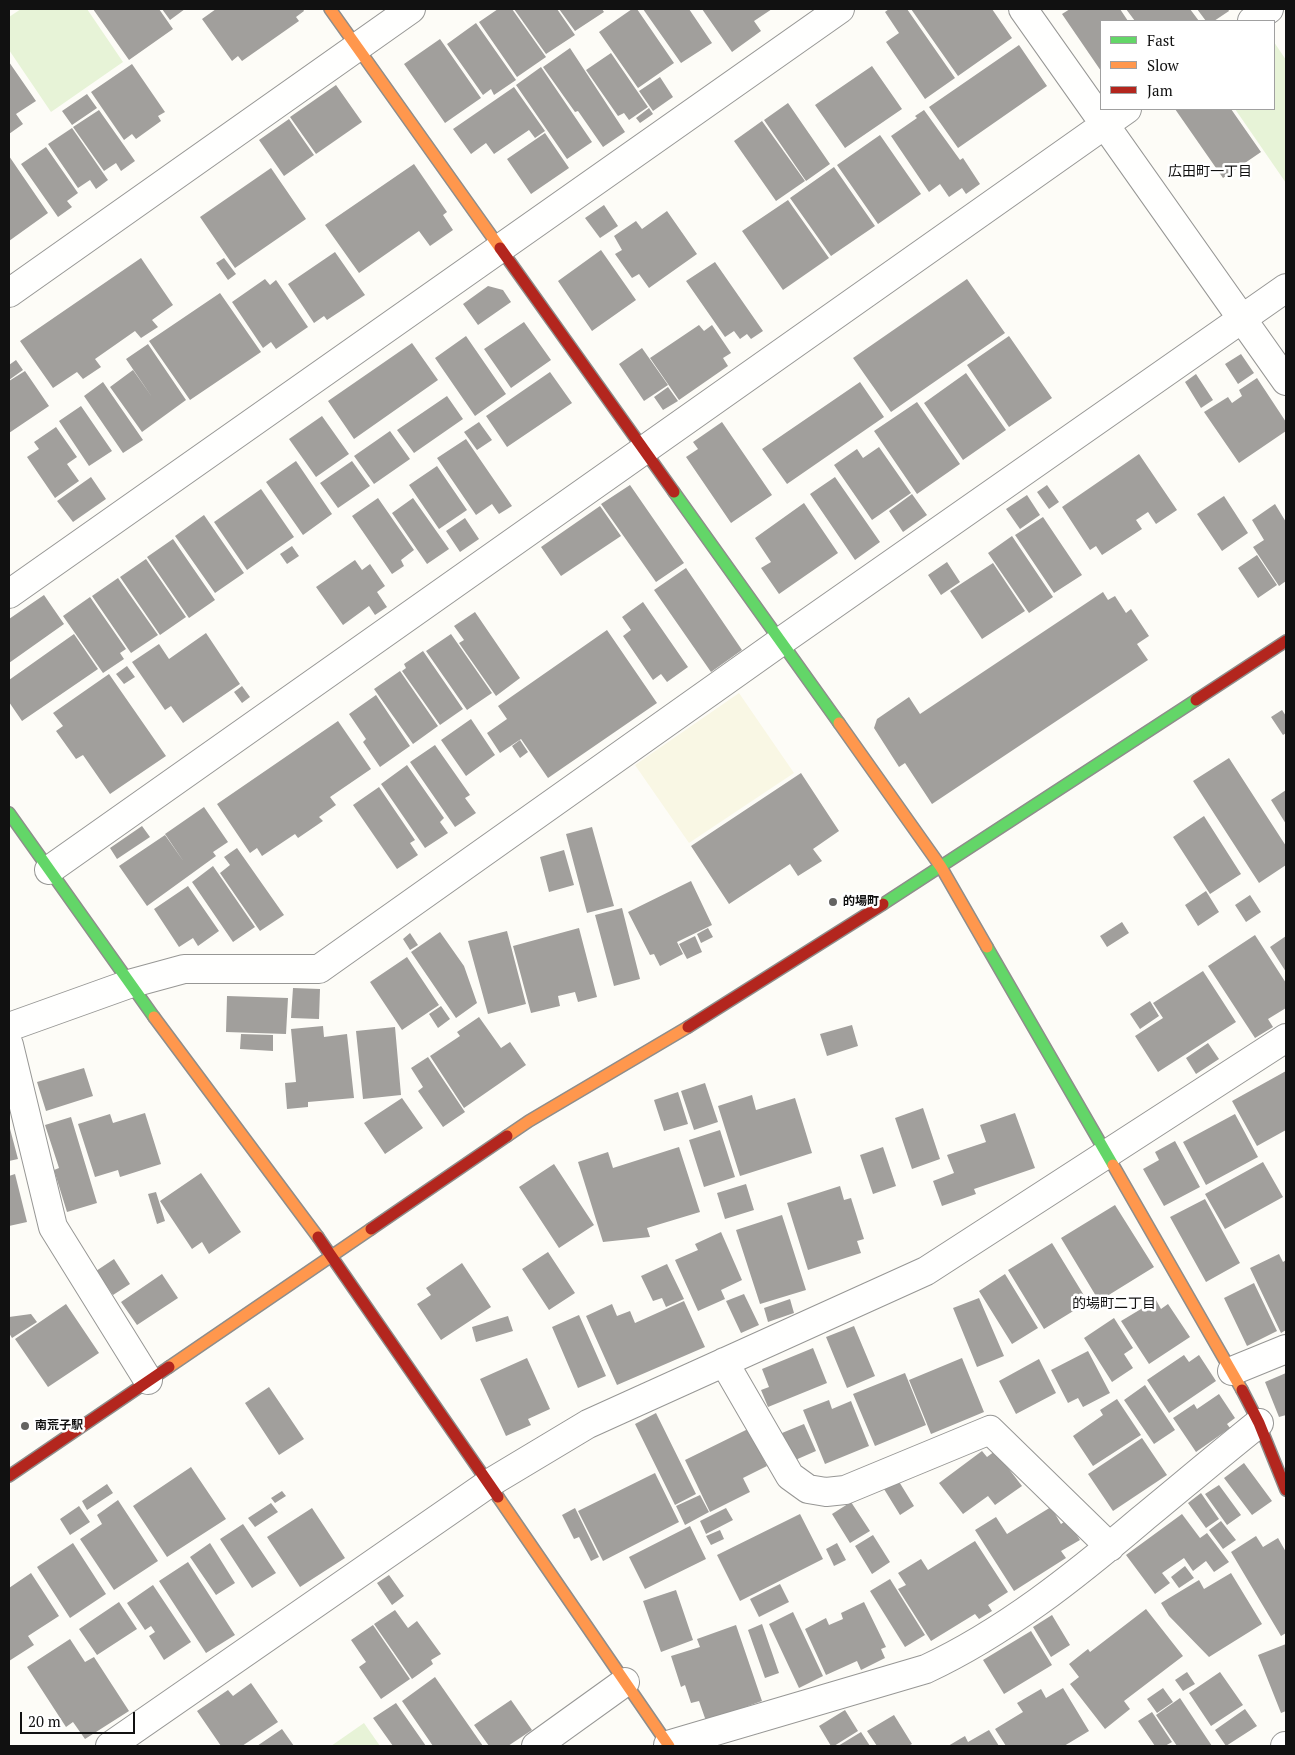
<!DOCTYPE html>
<html>
<head>
<meta charset="utf-8">
<style>
  body { margin:0 }
  #map { position:relative; width:1295px; height:1755px; overflow:hidden; background:#fdfcf7; font-family:"PT Serif",serif }
  canvas { display:block }
  .frame { position:absolute; inset:0; border:10px solid #111; pointer-events:none }
  .legend { position:absolute; left:1100px; top:20px; width:175px; height:90px; box-sizing:border-box; background:#fff; border:1px solid #a0a0a0; margin:0; padding:6px 9px; list-style:none; font-size:15px; color:#111 }
  .legend li { display:flex; align-items:center; gap:10px; height:25px }
  .legend b { width:25px; border:1px solid #a0a0a0 }
  .scale { position:absolute; left:20px; top:1712px; width:115px; height:22px; box-sizing:border-box; border:2px solid #111; border-top:0; padding-left:6px; font-size:15px; line-height:18px; white-space:nowrap; color:#111; -webkit-text-stroke:4px #fff; paint-order:stroke }
</style>
</head>
<body>
<div id="map">
<canvas width="1295" height="1755"></canvas>
<div class="frame"></div>
<ul class="legend">
<li><b style="height:6px;background:#63d668"></b>Fast</li>
<li><b style="height:6px;background:#ff974d"></b>Slow</li>
<li><b style="height:6px;background:#b3261e"></b>Jam</li>
</ul>
<div class="scale">20 m</div>
</div>
<script>
const context = document.querySelector('canvas').getContext('2d');
context.lineJoin = 'round';
function paint(path, color) {
  context.fillStyle = color;
  context.fill(path, 'evenodd');
}
function strokePath(path, color, width, dash) {
  context.strokeStyle = color;
  context.lineWidth = width;
  context.lineCap = dash ? 'butt' : 'round';
  context.setLineDash(dash || []);
  context.stroke(path);
}
function drawText(font, color, halo, rows, align = 'center') {
  context.font = font + ' "PT Serif","Noto Sans JP",serif';
  context.lineWidth = 5;
  context.setLineDash([]);
  context.textBaseline = 'middle';
  context.strokeStyle = halo;
  context.fillStyle = color;
  for (const [text, x, y, turn = 0] of rows) {
    context.save();
    context.translate(x, y);
    context.rotate((+turn || 0) * Math.PI / 180);
    context.textAlign = isNaN(turn) ? turn : align;
    if (halo) context.strokeText(text, 0, 0);
    context.fillText(text, 0, 0);
    context.restore();
  }
}
paint(new Path2D(`
  M739,693L794,773L689,843L635,765Z`), '#f9f7e4');
paint(new Path2D(`
  M21,9H87L123,62L51,112L9,50V17Z
  M1274,42L1286,60V183L1235,109H1274Z
  M364,1723L380,1746H331Z`), '#e7f3d7');
paint(new Path2D(`
  M93,9H159L173,29L129,60Z
  M162,9H185L170,20Z
  M216,9H303L304,11L296,17L299,21L242,61L238,56L232,61L202,19Z
  M498,9H512L546,57L517,77L479,22Z
  M514,9H557L575,35L546,54Z
  M559,9H602L604,12L575,31Z
  M632,9H637L674,63L638,88L599,32Z
  M643,9H689L712,43L681,63Z
  M702,9H772L754,21L761,31L732,52Z
  M889,9H907L955,78L925,99L886,42L899,33L885,12Z
  M911,9H992L1012,38L958,76Z
  M1070,9H1120L1128,21H1101V71L1062,14Z
  M1126,9H1190L1199,21H1135Z
  M1197,9H1228L1229,11L1214,21H1206Z
  M476,23L516,80L494,95L491,89L483,95L447,44Z
  M440,39L481,98L445,123L404,64Z
  M1019,45L1047,86L958,148L929,107Z
  M570,48L625,132L603,147L578,111L575,112L543,67Z
  M611,53L648,107L629,120L624,113L618,116L586,70Z
  M9,62L36,101L16,114L23,124L9,134Z
  M132,64L165,112L158,116L161,121L136,139L132,134L124,140L91,92Z
  M872,66L902,109L845,148L815,105Z
  M541,67L592,142L567,159L516,85Z
  M660,77L673,97L653,111L639,91Z
  M336,85L362,122L316,154L290,117Z
  M514,87L545,131L535,138L529,130L494,154L486,143L471,154L453,129Z
  M87,94L97,108L72,125L62,111Z
  M788,103L830,164L806,181L764,120Z
  M649,108L653,114L640,123L636,118Z
  M1175,109H1231L1261,152L1223,178Z
  M99,110L135,161L121,171L116,163L104,171L73,127Z
  M924,110L960,160L963,158L980,184L966,194L962,188L949,197L940,184L929,192L891,136L917,118L915,116Z
  M289,119L314,155L284,176L259,140Z
  M762,121L805,181L776,201L734,141Z
  M72,128L108,180L96,189L90,180L78,188L48,144Z
  M545,133L569,168L531,194L507,159Z
  M880,135L921,194L878,224L837,165Z
  M46,147L78,193L67,201L72,207L58,217L21,164Z
  M9,156L48,213L9,241Z
  M414,164L447,212L443,215L453,230L430,246L419,231L359,273L325,225Z
  M834,167L875,226L831,256L790,198Z
  M271,168L306,219L235,268L200,217Z
  M788,200L829,258L783,290L742,231Z
  M604,205L618,226L600,238L585,218Z
  M667,211L697,254L649,288L639,274L632,278L615,254L622,250L614,236L636,221L642,229Z
  M601,250L636,300L592,331L558,281Z
  M335,252L365,295L327,320L324,316L314,323L288,284Z
  M141,258L173,305L152,320L158,327L141,338L135,331L95,359L101,367L83,379L77,372L53,388L20,341Z
  M224,258L236,274L228,280L216,263Z
  M715,262L763,331L751,339L747,334L740,339L734,331L725,337L686,281Z
  M265,279L270,285L276,280L308,327L276,349L271,342L263,348L232,302Z
  M967,279L1005,333L891,412L853,358Z
  M488,286L503,290L511,302L478,325L463,304Z
  M220,293L261,352L190,400L149,341Z
  M524,322L551,360L511,388L484,349Z
  M699,325L704,331L712,325L731,353L723,358L728,366L679,400L650,358Z
  M466,336L506,394L475,416L435,358Z
  M1009,336L1052,398L1009,427L967,365Z
  M412,343L438,380L354,439L328,401Z
  M148,344L186,400L142,432L110,387L133,370L152,397L126,359Z
  M642,348L668,385L644,401L619,364Z
  M1241,354L1254,373L1238,384L1225,364Z
  M16,360L23,370L9,380V365Z
  M25,371L49,406L9,433V381Z
  M550,372L572,403L507,447L486,416Z
  M966,373L1006,430L963,460L924,403Z
  M1196,374L1213,400L1201,408L1185,382Z
  M1257,378L1286,422V431L1239,463L1204,412L1228,397L1232,403L1242,396L1239,390Z
  M103,382L143,440L123,453L84,396Z
  M860,382L884,417L787,484L762,449Z
  M668,387L678,401L663,410L654,397Z
  M447,396L463,419L414,453L397,430Z
  M917,402L960,464L917,494L874,431Z
  M81,406L112,451L89,466L59,421Z
  M322,416L349,454L316,477L289,439Z
  M479,422L492,440L477,450L464,432Z
  M722,422L772,495L731,523L686,457L698,449L693,442Z
  M56,427L77,457L67,464L79,481L55,498L27,457L39,449L34,442Z
  M390,431L410,459L374,484L354,456Z
  M466,439L512,506L499,514L492,504L476,515L437,458Z
  M879,447L911,493L872,520L834,465L857,449L863,458Z
  M1139,454L1177,510L1156,524L1148,512L1136,520L1142,529L1102,555L1096,546L1090,550L1062,507Z
  M296,461L332,514L303,535L266,482Z
  M352,461L370,486L338,508L320,483Z
  M437,466L467,510L439,529L409,485Z
  M91,477L106,499L73,522L57,501Z
  M835,477L880,542L855,560L810,494Z
  M630,485L684,563L656,582L601,504Z
  M1047,485L1059,502L1049,509L1037,492Z
  M261,489L294,537L247,570L214,522Z
  M912,494L927,515L903,532L889,511Z
  M1027,495L1040,515L1020,529L1006,509Z
  M1224,496L1248,533L1222,551L1197,514Z
  M378,498L414,550L401,560L404,566L392,574L352,516Z
  M413,498L449,549L427,564L392,513Z
  M804,503L838,553L779,594L761,568L771,562L755,538Z
  M1275,504L1286,522V581L1279,586L1253,547L1264,540L1252,520Z
  M600,506L621,536L561,576L541,547Z
  M204,515L244,573L215,593L175,536Z
  M1043,517L1082,575L1054,593L1015,535Z
  M465,518L479,539L460,552L446,531Z
  M1012,536L1053,597L1029,613L988,553Z
  M173,539L215,600L189,618L147,557Z
  M292,546L299,556L287,564L280,554Z
  M1257,555L1277,585L1258,598L1238,568Z
  M146,559L186,617L160,635L120,577Z
  M355,560L362,570L370,564L385,586L377,592L387,607L375,615L369,606L343,625L316,587Z
  M947,562L960,582L941,595L928,575Z
  M993,563L1025,611L982,639L950,591Z
  M686,568L742,650L711,672L654,590Z
  M118,578L158,635L131,653L92,596Z
  M1103,592L1108,600L1115,596L1126,613L1131,609L1149,636L1137,644L1148,660L932,804L905,763L899,767L874,728L877,719L909,697L920,714Z
  M44,595L64,624L9,663V619Z
  M90,597L126,649L120,653L124,659L103,673L63,616Z
  M643,602L688,667L667,682L661,674L653,680L623,636L631,630L622,617Z
  M475,612L520,678L496,696L459,643L464,640L454,626Z
  M607,630L657,703L548,778L521,739L500,753L487,733L507,719L498,706Z
  M206,633L240,684L183,723L171,706L165,710L132,662L159,644L169,659Z
  M74,634L98,669L22,721L9,702V680Z
  M451,634L492,693L467,710L426,651Z
  M423,651L463,709L440,725L402,671L406,668L404,664Z
  M127,666L135,677L124,684L116,674Z
  M400,671L438,726L413,744L374,689Z
  M109,674L166,756L110,794L83,755L76,759L56,731L63,726L53,713Z
  M242,686L250,697L242,703L234,692Z
  M376,695L410,746L380,767L363,742L366,739L349,714Z
  M1282,710L1286,716V733L1283,735L1271,717Z
  M471,719L495,755L466,776L441,740Z
  M338,721L371,769L330,797L336,805L319,817L323,821L298,838L295,834L262,856L257,848L250,853L217,804Z
  M520,740L528,752L520,758L512,746Z
  M435,745L470,795L465,798L476,813L455,827L410,762Z
  M1229,758L1286,846V865L1259,883L1193,781Z
  M407,765L444,818L440,822L448,833L425,848L381,784Z
  M801,773L839,831L813,849L822,861L798,876L790,864L729,904L691,846Z
  M379,787L415,840L410,843L418,855L397,869L353,805Z
  M1286,790V824L1271,800Z
  M204,807L228,842L213,852L216,856L147,906L119,866L165,835L184,862L165,834Z
  M1204,816L1241,874L1210,894L1173,837Z
  M142,826L150,837L117,859L110,848Z
  M592,827L614,906L587,913L566,834Z
  M237,848L284,915L260,931L220,873L230,865L224,857Z
  M564,850L574,885L549,892L540,857Z
  M213,866L255,927L233,942L192,882Z
  M691,881L712,925L677,942L683,954L660,966L654,954L650,955L628,912Z
  M188,886L219,931L198,946L193,938L179,947L154,909Z
  M1206,891L1219,912L1198,926L1185,905Z
  M1250,895L1261,912L1246,922L1235,905Z
  M622,908L640,979L614,986L595,915Z
  M1122,922L1129,933L1107,947L1100,936Z
  M579,928L597,997L578,1002L575,992L558,996L560,1006L531,1013L513,946Z
  M708,928L713,937L701,943L697,934Z
  M507,931L526,1004L488,1014L468,941Z
  M440,932L464,966L477,1003L456,1018L411,952Z
  M410,933L418,945L410,950L403,939Z
  M1255,935L1286,983V1008L1268,1019L1273,1027L1255,1038L1208,966Z
  M695,936L702,952L687,959L679,944Z
  M1286,936V972L1270,947Z
  M407,957L439,1005L402,1030L370,982Z
  M1203,971L1236,1022L1158,1072L1135,1036L1163,1018L1153,1003Z
  M293,988L320,989L319,1019L291,1018Z
  M227,996L288,998L286,1034L226,1032Z
  M1150,1001L1159,1016L1140,1029L1130,1014Z
  M441,1006L450,1019L438,1028L429,1014Z
  M479,1017L501,1048L510,1042L526,1065L464,1108L430,1056L460,1036L457,1032Z
  M852,1025L858,1046L827,1056L820,1034Z
  M323,1026L324,1037L347,1034L354,1098L308,1102V1107L287,1109L285,1083L296,1082L291,1029Z
  M395,1027L401,1095L363,1099L356,1031Z
  M241,1034L273,1035V1051L240,1049Z
  M1208,1043L1219,1059L1196,1074L1186,1058Z
  M428,1057L465,1112L443,1127L418,1091L423,1087L411,1068Z
  M84,1068L93,1096L46,1111L37,1082Z
  M1286,1071V1130L1257,1146L1232,1101Z
  M705,1083L718,1122L694,1130L681,1091Z
  M678,1092L688,1124L664,1131L654,1100Z
  M752,1095L756,1110L795,1098L812,1153L740,1176L718,1106Z
  M402,1098L423,1128L385,1154L364,1123Z
  M923,1108L940,1159L912,1169L895,1118Z
  M145,1113L161,1164L120,1177L118,1170L95,1177L78,1124L110,1114L113,1123Z
  M1015,1113L1035,1168L974,1189L976,1194L942,1206L933,1181L954,1173L947,1155L986,1142L980,1125Z
  M1235,1114L1258,1157L1206,1185L1183,1142Z
  M71,1117L97,1203L67,1212L54,1170L59,1168L45,1125Z
  M9,1125L18,1159L9,1161Z
  M720,1130L735,1177L704,1187L689,1140Z
  M1175,1141L1200,1187L1164,1206L1143,1169L1159,1160L1155,1152Z
  M679,1147L700,1212L647,1228L650,1237L603,1242L578,1162L608,1152L613,1168Z
  M883,1147L896,1186L873,1194L860,1155Z
  M1263,1162L1283,1197L1225,1229L1205,1194Z
  M554,1164L594,1225L559,1248L519,1187Z
  M201,1173L241,1232L209,1254L202,1242L192,1249L160,1201Z
  M15,1174L27,1222L9,1226V1176Z
  M746,1184L754,1210L725,1219L717,1193Z
  M840,1186L844,1200L851,1198L864,1239L857,1241L861,1253L808,1270L787,1203Z
  M156,1192L165,1221L157,1224L148,1194Z
  M1205,1199L1240,1263L1206,1282L1170,1217Z
  M1115,1205L1154,1267L1099,1301L1061,1238Z
  M782,1215L806,1290L760,1304L736,1230Z
  M721,1232L742,1280L721,1290L725,1299L698,1311L675,1260L698,1250L695,1244Z
  M1052,1243L1088,1302L1044,1329L1008,1270Z
  M548,1252L575,1293L549,1310L522,1269Z
  M1279,1254L1283,1262L1286,1260V1330L1281,1333L1250,1268Z
  M114,1259L130,1284L113,1295L96,1271Z
  M462,1263L491,1307L441,1340L417,1304L431,1295L426,1288Z
  M667,1264L684,1299L666,1307L662,1298L653,1301L641,1276Z
  M162,1274L178,1298L137,1325L121,1302Z
  M1005,1274L1038,1328L1012,1344L979,1291Z
  M1254,1283L1277,1331L1247,1346L1224,1298Z
  M744,1294L759,1325L741,1333L726,1301Z
  M979,1298L1004,1356L977,1367L953,1308Z
  M790,1299L794,1313L768,1322L764,1308Z
  M1156,1300L1161,1309L1168,1304L1190,1337L1149,1364L1121,1321Z
  M684,1301L705,1347L617,1385L586,1316L612,1304L617,1316L630,1311L635,1323Z
  M66,1304L99,1353L48,1387L15,1339Z
  M31,1314L37,1322L12,1338L9,1333V1317Z
  M579,1315L606,1376L578,1388L552,1327Z
  M508,1316L513,1331L476,1342L472,1327Z
  M1114,1318L1133,1348L1124,1354L1133,1368L1112,1382L1084,1338Z
  M854,1326L875,1376L847,1388L826,1337Z
  M813,1348L827,1383L768,1407L761,1390L769,1387L762,1369Z
  M1088,1351L1110,1393L1083,1407L1078,1398L1068,1403L1051,1370Z
  M1184,1355L1189,1362L1199,1355L1216,1381L1169,1413L1147,1380Z
  M527,1358L550,1409L528,1419L531,1425L506,1436L480,1379Z
  M962,1358L984,1412L931,1434L909,1380Z
  M1039,1359L1056,1393L1016,1414L999,1381Z
  M905,1373L926,1425L875,1446L853,1394Z
  M1286,1373V1415L1279,1417L1265,1382Z
  M1145,1385L1175,1430L1154,1444L1124,1400Z
  M269,1387L304,1439L279,1455L245,1403Z
  M1219,1394L1235,1418L1227,1424L1230,1428L1196,1452L1173,1418L1194,1404L1197,1409Z
  M1117,1399L1141,1435L1093,1466L1073,1436L1103,1415L1100,1410Z
  M829,1400L832,1409L851,1401L869,1446L825,1464L803,1410Z
  M656,1413L696,1494L675,1505L635,1424Z
  M804,1424L816,1451L793,1461L782,1433Z
  M748,1429L767,1466L743,1478L750,1492L710,1512L685,1460Z
  M1142,1438L1167,1475L1113,1511L1088,1474Z
  M982,1451L987,1457L995,1451L1022,1486L995,1505L988,1496L963,1514L939,1483Z
  M1244,1463L1272,1501L1252,1515L1224,1478Z
  M191,1467L226,1519L167,1557L133,1506Z
  M655,1473L679,1522L603,1561L578,1511Z
  M898,1480L914,1506L900,1515L884,1489Z
  M107,1484L113,1493L87,1510L82,1501Z
  M1219,1485L1241,1515L1227,1525L1205,1494Z
  M282,1491L286,1496L275,1503L271,1498Z
  M1201,1493L1219,1519L1206,1528L1188,1503Z
  M700,1495L709,1512L685,1525L676,1506Z
  M118,1500L158,1561L114,1590L80,1539L102,1524L97,1515Z
  M851,1502L870,1531L850,1543L832,1514Z
  M271,1503L278,1512L255,1527L248,1518Z
  M79,1506L90,1522L70,1535L60,1519Z
  M1051,1507L1061,1524L1067,1520L1080,1540L1061,1551L1066,1558L1014,1591L975,1530L996,1517L1007,1534Z
  M312,1508L345,1558L300,1587L267,1537Z
  M575,1508L599,1557L591,1561L579,1537L574,1539L562,1515Z
  M726,1508L733,1520L706,1534L700,1521Z
  M800,1514L823,1559L740,1601L717,1555Z
  M1182,1514L1200,1538L1207,1533L1229,1562L1214,1572L1206,1561L1193,1571L1184,1558L1162,1573L1170,1583L1155,1594L1126,1555Z
  M1221,1521L1236,1540L1223,1549L1209,1530Z
  M243,1524L276,1573L252,1588L220,1539Z
  M690,1526L706,1559L645,1589L629,1557Z
  M720,1530L724,1539L711,1545L706,1536Z
  M873,1535L890,1562L872,1574L855,1546Z
  M1256,1536L1263,1547L1278,1538L1286,1552V1633L1281,1636L1231,1552Z
  M975,1541L1008,1592L988,1605L992,1611L979,1619L975,1614L931,1641L898,1589L906,1585L898,1573L921,1559L928,1570Z
  M73,1543L106,1594L70,1618L37,1567Z
  M210,1543L235,1583L216,1595L190,1557Z
  M837,1543L846,1560L834,1566L826,1549Z
  M188,1562L235,1635L206,1653L159,1581Z
  M1185,1566L1194,1578L1179,1588L1171,1577Z
  M31,1573L59,1616L28,1636L34,1645L9,1661V1588Z
  M1231,1573L1262,1624L1209,1657L1169,1616L1161,1603L1199,1580L1204,1589Z
  M389,1575L404,1596L392,1605L377,1583Z
  M890,1579L925,1635L905,1647L870,1591Z
  M780,1584L789,1602L759,1617L750,1599Z
  M153,1585L191,1642L164,1660L149,1636L155,1632L151,1626L145,1630L127,1603Z
  M676,1590L693,1640L661,1652L643,1601Z
  M119,1602L137,1629L97,1655L79,1629Z
  M864,1602L886,1647L881,1649L885,1658L861,1670L857,1661L826,1675L805,1629L826,1618L829,1625L843,1619L841,1613Z
  M1146,1609L1183,1656L1124,1701L1130,1709L1105,1729L1070,1684L1079,1677L1069,1664L1088,1649L1090,1652Z
  M395,1610L408,1628L417,1621L441,1654L431,1660L433,1664L412,1679L374,1624Z
  M793,1612L823,1676L799,1688L769,1624Z
  M1052,1615L1070,1645L1051,1657L1033,1627Z
  M762,1624L779,1673L765,1678L748,1630Z
  M373,1625L410,1679L381,1699L359,1667L366,1662L351,1640Z
  M736,1625L762,1701L706,1721L699,1701L691,1703L685,1685L681,1687L671,1656L700,1647L697,1639Z
  M1031,1631L1052,1665L1004,1694L983,1660Z
  M70,1639L85,1662L94,1657L129,1711L85,1739L73,1722L66,1727L27,1667Z
  M1286,1644V1711L1281,1713L1258,1655Z
  M1187,1672L1195,1684L1183,1691L1175,1680Z
  M1220,1672L1243,1705L1211,1726L1189,1693Z
  M435,1677L483,1746H433L402,1701Z
  M251,1683L278,1722L242,1746H221L197,1711L228,1690L233,1696Z
  M1063,1688L1089,1731L1064,1746H1006L995,1729L1023,1712L1017,1703L1041,1689L1046,1698Z
  M1163,1688L1173,1702L1157,1713L1147,1699Z
  M1180,1698L1212,1746H1177L1156,1715Z
  M511,1700L532,1730L508,1746H489L474,1725Z
  M396,1703L426,1746H393L373,1718Z
  M1245,1709L1257,1726L1226,1746L1215,1730Z
  M845,1710L858,1731L834,1746H831L819,1726Z
  M1152,1712L1172,1742L1165,1746H1155L1138,1721Z
  M894,1715L912,1744L908,1746H877L867,1731Z
  M282,1729L294,1746H257Z
  M989,1730L999,1746H948L965,1736L968,1742Z
  M861,1732L870,1746H838Z`), '#a19f9c');
const street = new Path2D(`
  M1023,9L1286,381
  M1252,21L1269,9
  M9,293L411,9
  M9,594L840,9
  M49,870L1127,109
  M9,1027L129,984L184,969H319L780,642L1286,288
  M9,1045L53,1227L148,1380
  M724,1362L790,1476L808,1489L826,1492L845,1490L990,1430L1110,1547
  M1232,1371L1286,1349
  M668,1745L926,1669C1005,1632 1075,1576 1141,1520C1180,1488 1219,1455 1259,1423
  M110,1746L488,1484L588,1424L926,1271L1286,1038
  M536,1746L625,1682
  M1285,1746H1286`);
const fast = new Path2D(`
  M674,492L839,723
  M9,813L154,1017
  M883,904L1196,700
  M987,947L1113,1165`);
const slow = new Path2D(`
  M330,9L500,248
  M839,723L941,867L987,947
  M154,1017L318,1237
  M507,1136L529,1121L688,1027
  M1113,1165L1242,1390
  M169,1367L371,1229
  M498,1497L669,1746`);
const jam = new Path2D(`
  M500,248L674,492
  M1196,700L1286,641
  M688,1027L883,904
  M371,1229L507,1136
  M318,1237L498,1497
  M1242,1390L1259,1423L1286,1490
  M9,1476L169,1367`);
strokePath(street, '#979795', 30);
strokePath(fast, '#8e8d8b', 14);
strokePath(slow, '#8e8d8b', 14);
strokePath(jam, '#8e8d8b', 14);
strokePath(street, '#fffffe', 28);
strokePath(fast, '#63d668', 11);
strokePath(slow, '#ff974d', 11);
strokePath(jam, '#b3261e', 11);
for (const [x, y, r, color] of [
  [833,902,5,"#646362"],
  [25,1426,5,"#646362"]
]) {
  const dot = new Path2D();
  dot.arc(x, y, r, 0, 2 * Math.PI);
  context.fillStyle = color;
  context.fill(dot);
  strokePath(dot, '#fff', 2);
}
drawText('bold 12px', '#111', '#fff', [
  ["的場町",843,902],
  ["南荒子駅",35,1426]
], 'left');
drawText('14px', '#111', '#fff', [
  ["広田町一丁目",1210,172],
  ["的場町二丁目",1114,1304]
]);
</script>
</body>
</html>
